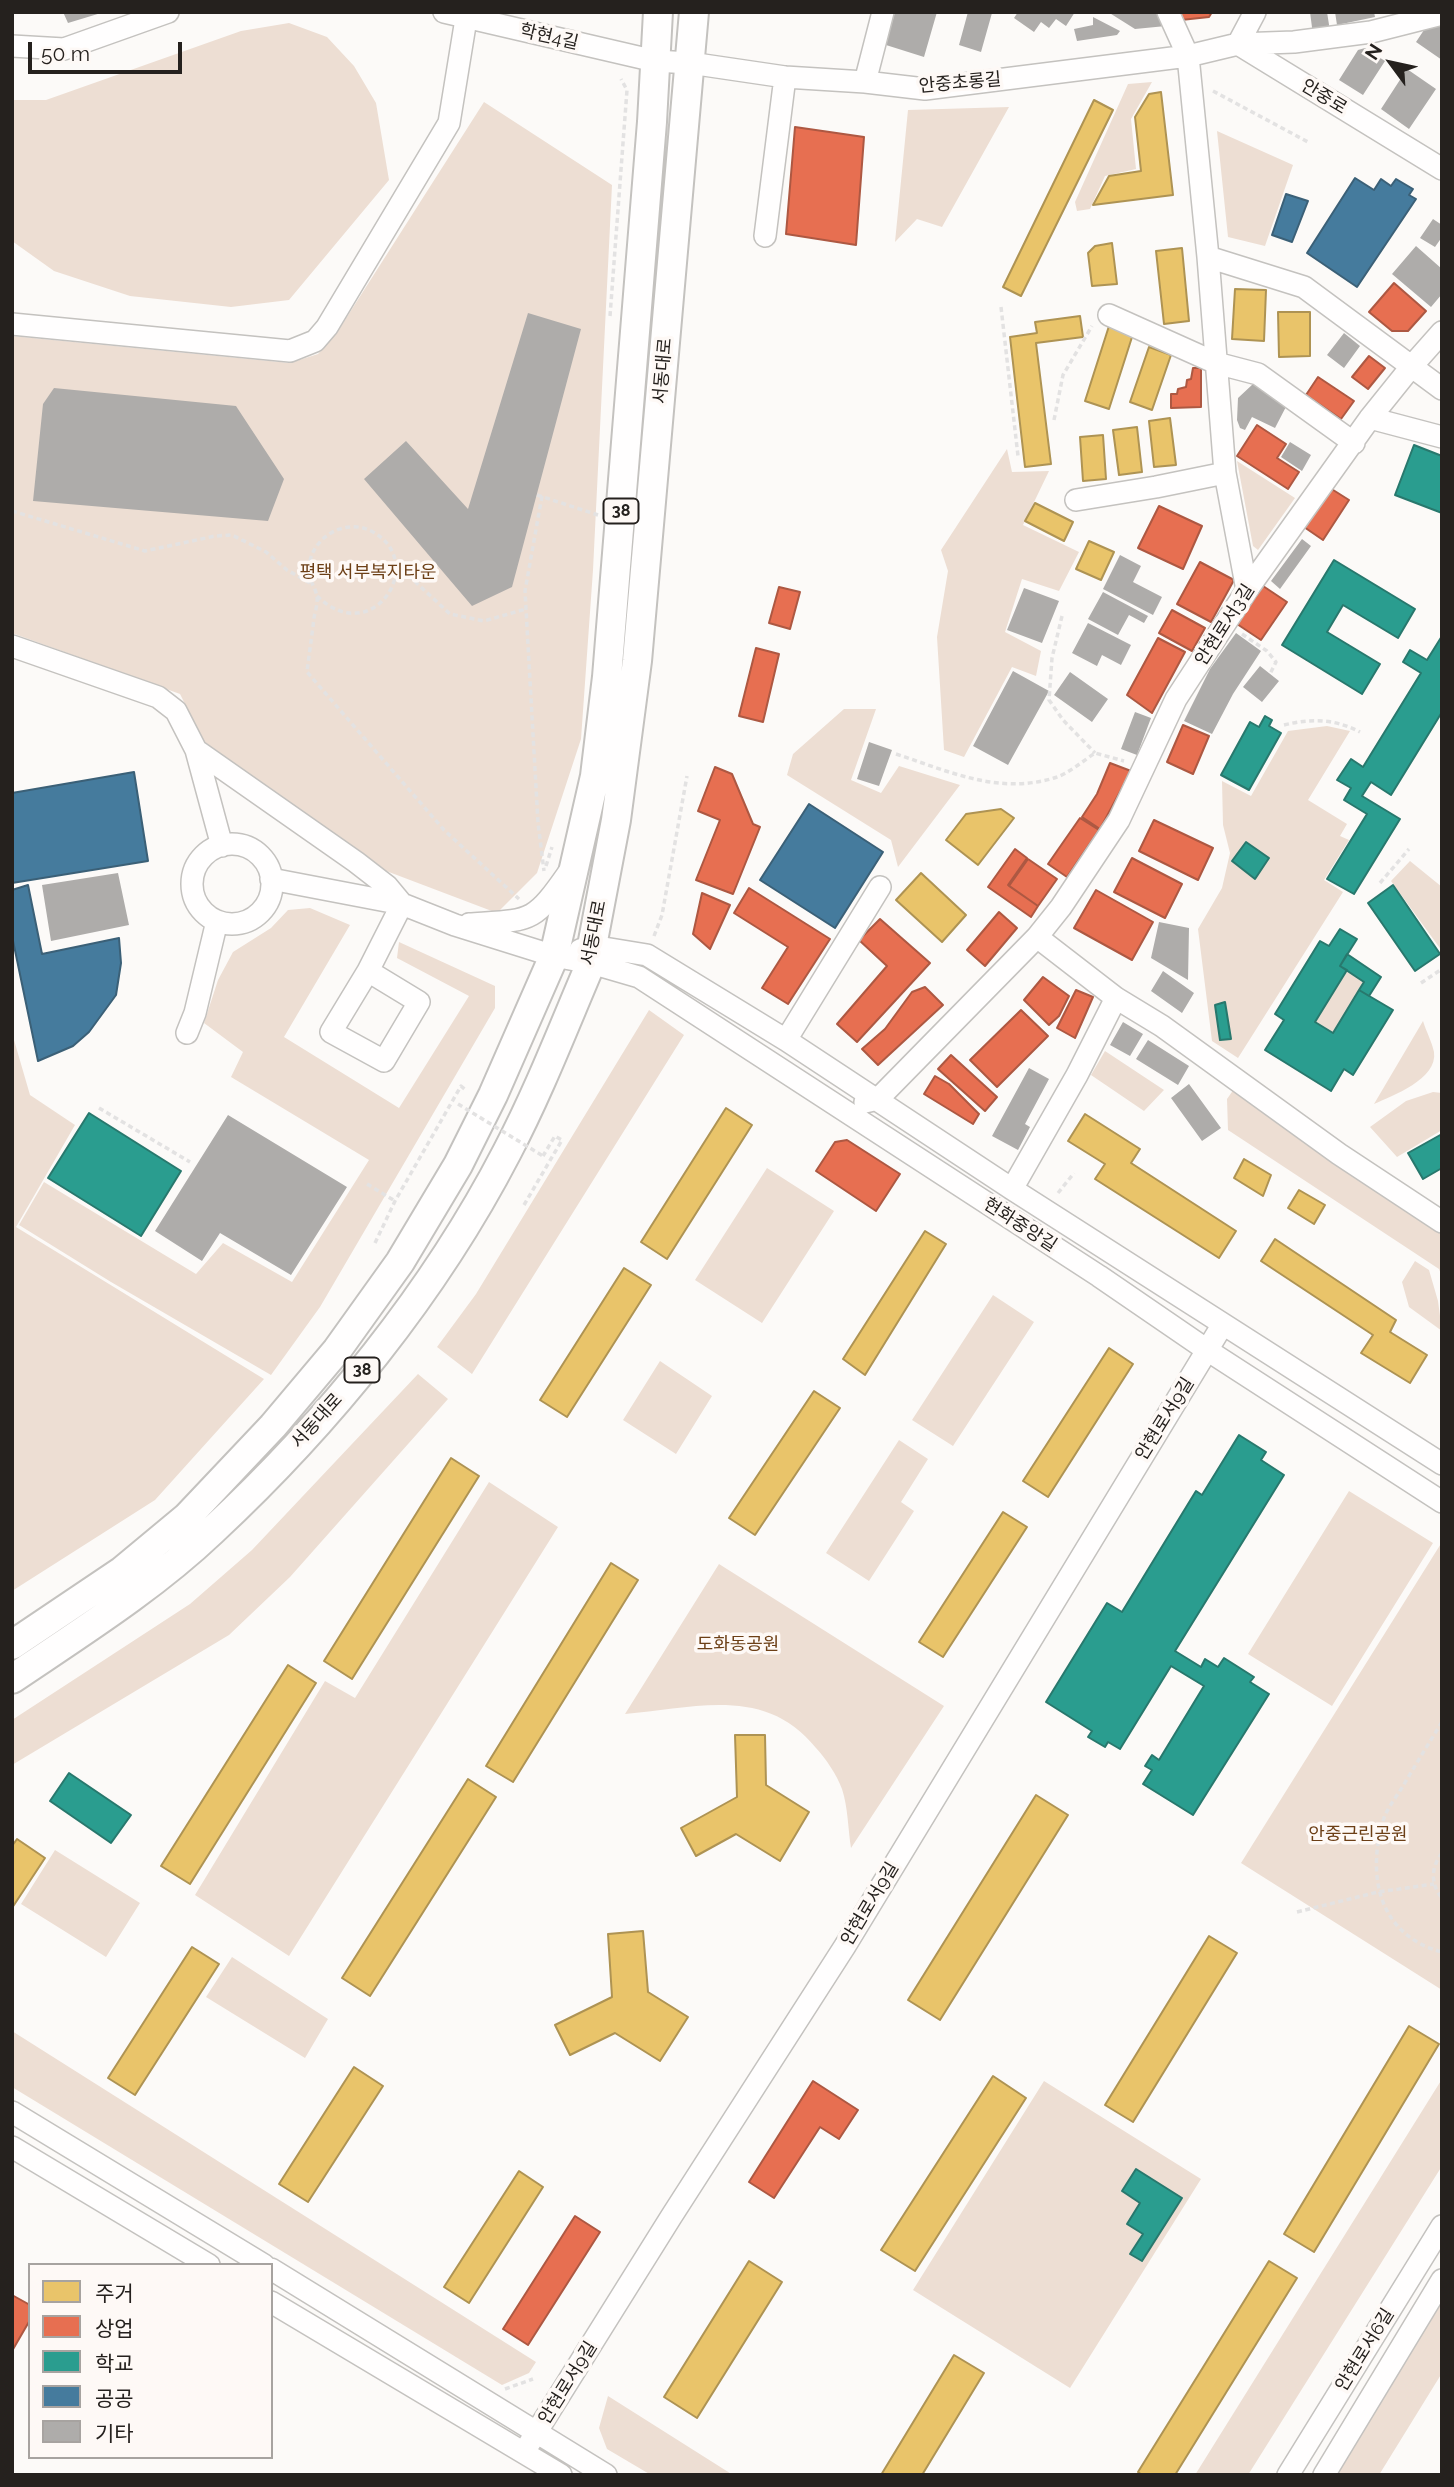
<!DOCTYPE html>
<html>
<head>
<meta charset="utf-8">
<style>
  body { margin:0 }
  #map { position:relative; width:1454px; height:2487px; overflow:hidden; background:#fcfaf8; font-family:Raleway,"Noto Sans KR",sans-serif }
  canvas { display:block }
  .frame { position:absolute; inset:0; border:14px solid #25211e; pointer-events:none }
  .legend { position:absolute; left:28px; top:2263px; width:245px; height:196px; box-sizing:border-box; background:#fef9f6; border:2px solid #a7a3a0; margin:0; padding:9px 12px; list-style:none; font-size:21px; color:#25211e }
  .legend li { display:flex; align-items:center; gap:14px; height:35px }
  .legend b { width:35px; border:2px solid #a7a3a0 }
  .north { position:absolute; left:1356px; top:28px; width:70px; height:70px; -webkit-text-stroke:5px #fef9f6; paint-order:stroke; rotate:303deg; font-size:19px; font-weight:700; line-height:28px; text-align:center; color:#25211e }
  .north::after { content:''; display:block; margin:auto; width:24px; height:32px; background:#25211e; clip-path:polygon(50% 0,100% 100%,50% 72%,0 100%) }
  .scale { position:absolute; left:28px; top:42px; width:154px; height:32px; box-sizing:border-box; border:4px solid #25211e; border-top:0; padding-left:9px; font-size:21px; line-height:24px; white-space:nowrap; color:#25211e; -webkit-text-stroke:5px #fef9f6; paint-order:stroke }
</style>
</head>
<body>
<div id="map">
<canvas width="1454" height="2487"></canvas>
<div class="frame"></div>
<ul class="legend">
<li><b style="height:19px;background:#e9c46a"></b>주거</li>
<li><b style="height:19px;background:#e76f51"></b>상업</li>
<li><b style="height:19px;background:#2a9d8f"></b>학교</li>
<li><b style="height:19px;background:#457b9d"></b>공공</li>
<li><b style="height:19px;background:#aeacaa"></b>기타</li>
</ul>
<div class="north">N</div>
<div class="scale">50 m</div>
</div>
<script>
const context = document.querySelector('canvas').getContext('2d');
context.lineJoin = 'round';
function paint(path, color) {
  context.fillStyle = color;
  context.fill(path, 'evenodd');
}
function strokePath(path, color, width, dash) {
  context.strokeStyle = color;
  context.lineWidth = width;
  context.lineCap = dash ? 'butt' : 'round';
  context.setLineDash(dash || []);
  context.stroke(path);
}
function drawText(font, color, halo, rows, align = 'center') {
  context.font = font + ' Raleway,"Noto Sans KR",sans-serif';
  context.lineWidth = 7;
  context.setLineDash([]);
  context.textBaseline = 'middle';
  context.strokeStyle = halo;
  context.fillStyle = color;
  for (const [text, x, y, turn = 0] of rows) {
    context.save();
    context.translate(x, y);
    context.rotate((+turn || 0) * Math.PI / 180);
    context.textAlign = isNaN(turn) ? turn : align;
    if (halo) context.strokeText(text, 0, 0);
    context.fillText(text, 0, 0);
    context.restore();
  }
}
paint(new Path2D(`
  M289,23L327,37L354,66L376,103L389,180L289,300L231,307L130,296L54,271L12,241V100H46L241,31Z
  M1152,82L1131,119L1136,169L1105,176L1090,209L1077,211L1075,202L1128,84Z
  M484,102L612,185L593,570L581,739L537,873L497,913L381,869L207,748L180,694L12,633V336L290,363L318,354L336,334Z
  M1009,107L942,227L917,219L895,242L908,110Z
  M1217,131L1293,165L1265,246L1228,237Z
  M1007,449L1012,472L1049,471L1023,525L1079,552L1059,591L1022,579L1005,632L1041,651L1036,676L1012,667L964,757L944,750L937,637L948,571L941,550Z
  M1237,461L1295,498L1258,550L1253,546Z
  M844,709H876L851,780L881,793L899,766L960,785L898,867L891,840L787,775L793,754Z
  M1327,726L1350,731L1308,800L1347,824L1340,836L1349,840L1324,880L1343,892L1238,1058L1212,1041L1198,929L1222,888L1230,853L1223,825L1222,781L1251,796L1288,731Z
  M1410,861L1442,887V951L1391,881Z
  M310,908L350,925L284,1037L399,1108L469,996L397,958L399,942L495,986V1008L320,1307L271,1375L111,1282L19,1225L44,1182L196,1274L223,1243L292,1282L369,1160L231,1077L243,1052L204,1023L218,980L233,952L271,928L288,910Z
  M1347,970L1364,982L1333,1033L1315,1022Z
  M649,1010L684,1035L472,1374L437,1347L476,1294Z
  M1423,1021C1426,1031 1432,1042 1434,1052C1438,1079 1392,1096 1374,1104Z
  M12,1033L30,1095L75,1125L16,1227L264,1379L155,1500L12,1591Z
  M1105,1051L1164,1090L1144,1111L1091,1075Z
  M1234,1089L1442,1233V1277L1439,1269L1228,1130L1227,1099Z
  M1433,1092L1442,1093V1130L1397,1157L1370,1127L1406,1101Z
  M767,1168L834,1211L762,1323L695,1280Z
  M1415,1261L1429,1270L1438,1301L1442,1331L1409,1307L1402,1282Z
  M993,1295L1034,1322L953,1446L912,1420Z
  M660,1361L712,1396L676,1454L623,1420Z
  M418,1374L448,1399L290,1577L229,1635L12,1765V1720L190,1604L252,1550Z
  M899,1440L928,1459L901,1502L914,1511L869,1581L826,1553Z
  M489,1482L558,1527L289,1956L195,1895L325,1681L355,1698Z
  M1349,1491L1433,1543L1332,1706L1248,1654Z
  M1442,1542V1990L1241,1863Z
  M719,1564L944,1706L851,1848C848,1829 848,1807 842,1789C837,1775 826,1759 816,1748C766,1685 694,1708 625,1714Z
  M55,1850L140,1903L106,1957L21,1904Z
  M232,1957L328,2019L305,2058L206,1997Z
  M12,2031L536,2362L529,2373L502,2385L12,2087Z
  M1442,2079V2166L1248,2475H1195Z
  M1044,2081L1201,2179L1070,2388L913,2290Z
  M1442,2302V2373L1379,2475H1337Z
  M608,2396L733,2475H651L607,2449L599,2428Z`), '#edded3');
const homes = new Path2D(`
  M1161,92L1173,195L1093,205L1109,176L1141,171L1135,117L1149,94Z
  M1094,100L1113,110L1021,296L1003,287Z
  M1112,243L1117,284L1092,286L1088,253L1095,246Z
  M1182,248L1189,321L1164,324L1156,251Z
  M1235,289L1266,290L1264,341L1232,339Z
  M1278,312H1310V356L1279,357Z
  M1080,316L1083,337L1036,343L1051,464L1025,467L1010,337L1037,333L1035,322Z
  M1109,326L1133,334L1109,409L1085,401Z
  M1149,347L1171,355L1152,410L1130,402Z
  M1170,418L1176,465L1154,467L1149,421Z
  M1137,427L1142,472L1119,475L1113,430Z
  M1103,435L1106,479L1083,481L1080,437Z
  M1035,503L1073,522L1064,541L1025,521Z
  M1089,541L1114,552L1101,580L1076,569Z
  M1001,809L1014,818L978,865L946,840L966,814Z
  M921,873L966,915L942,942L896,900Z
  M726,1108L752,1125L667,1259L641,1242Z
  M1085,1114L1140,1149L1131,1163L1236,1231L1219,1258L1095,1179L1105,1164L1068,1141Z
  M1244,1159L1271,1175L1263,1196L1234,1178Z
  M1299,1190L1325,1205L1314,1224L1288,1208Z
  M925,1231L946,1244L865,1375L843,1359Z
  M1275,1239L1396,1320L1390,1332L1427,1355L1410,1383L1361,1353L1373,1335L1261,1261Z
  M624,1268L651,1285L567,1417L540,1400Z
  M1109,1348L1133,1364L1048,1497L1023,1481Z
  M814,1391L840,1408L755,1535L729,1518Z
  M451,1458L479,1476L352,1679L324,1661Z
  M1003,1512L1027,1527L943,1657L919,1642Z
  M611,1563L638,1580L513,1782L486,1766Z
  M288,1665L316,1683L190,1884L161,1866Z
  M735,1735H765L766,1785L809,1812L780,1861L736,1834L696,1856L681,1828L737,1797Z
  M468,1779L496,1797L370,1996L342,1978Z
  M1036,1795L1068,1815L940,2020L908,2000Z
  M17,1839L45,1858L12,1908V1846Z
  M643,1931L648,1992L688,2017L660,2061L615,2033L570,2055L555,2025L612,1997L608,1934Z
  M1209,1936L1237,1953L1133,2122L1105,2105Z
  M192,1947L219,1964L135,2095L108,2078Z
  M1409,2026L1439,2044L1314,2252L1284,2234Z
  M354,2067L383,2086L308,2202L279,2184Z
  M993,2076L1026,2098L915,2271L881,2250Z
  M519,2171L543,2187L469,2303L444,2287Z
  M749,2261L782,2282L697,2418L664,2397Z
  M1269,2261L1297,2278L1175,2475H1142L1138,2472Z
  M954,2355L984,2373L922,2475H881Z`);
paint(homes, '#e9c46a');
strokePath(homes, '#ae9353', 2);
const shops = new Path2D(`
  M1181,12H1212L1209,17L1181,20Z
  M795,127L864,137L856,245L786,234Z
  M1394,283L1426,311L1408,331H1392L1369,312Z
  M1369,356L1385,368L1368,389L1352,377Z
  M1193,368H1201V407L1171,408V394H1177L1178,389L1186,387L1187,380L1191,379Z
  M1318,377L1354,401L1341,419L1306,395Z
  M1257,425L1286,444L1277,458L1299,472L1288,489L1237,456Z
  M1330,488L1349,500L1323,540L1304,527Z
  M1159,506L1202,526L1183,569L1138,548Z
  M1200,562L1234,580L1211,622L1177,604Z
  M1263,586L1287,602L1261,640L1237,624Z
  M779,587L800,592L790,629L769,623Z
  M1172,610L1205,628L1192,651L1159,633Z
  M1158,638L1185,652L1152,713L1127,695Z
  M756,648L779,654L763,722L739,716Z
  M1183,725L1209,736L1193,774L1167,762Z
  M1110,763L1131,771L1100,829L1082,817L1097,794Z
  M715,767L732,774L753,824L760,827L733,894L696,880L720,820L698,811Z
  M1080,818L1099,830L1067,877L1048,864Z
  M1154,820L1213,848L1198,880L1139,851Z
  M1015,849L1027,858L1008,885L1038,906L1031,917L988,887Z
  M1132,858L1182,884L1165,918L1114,892Z
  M1028,859L1057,879L1038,906L1009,886Z
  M749,888L830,939L788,1004L762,988L788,947L734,913Z
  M1096,890L1153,922L1132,960L1074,928Z
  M702,893L730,905L710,949L693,934Z
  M999,912L1017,928L985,966L967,950Z
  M880,919L930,963L857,1042L837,1024L887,966L859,940Z
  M1043,977L1069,996L1059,1016L1049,1025L1024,1000Z
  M925,987L943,1005L878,1065L862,1049L885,1029L912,992Z
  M1076,990L1093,997L1075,1038L1057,1028Z
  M1021,1010L1048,1036L997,1087L970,1060Z
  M951,1055L997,1097L985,1111L938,1069Z
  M935,1076L949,1084L979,1114L973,1124L924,1094Z
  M847,1140L900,1174L876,1211L816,1171L835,1142Z
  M813,2081L858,2110L839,2139L820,2127L774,2198L749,2182Z
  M575,2216L600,2232L528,2345L503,2329Z
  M12,2295L30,2305V2320L12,2351Z`);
paint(shops, '#e76f51');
strokePath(shops, '#ad5842', 2);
const schools = new Path2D(`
  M1414,445L1442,456V513L1395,495Z
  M1334,560L1415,609L1398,638L1343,605L1327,632L1380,664L1362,694L1282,645Z
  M1442,636V712L1391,795L1371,782L1362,796L1400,819L1354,894L1327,879L1367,814L1344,800L1351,788L1337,780L1351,759L1363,767L1421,673L1403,662L1410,650L1427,660Z
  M1265,716L1272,720L1269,726L1281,733L1249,790L1221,775L1250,722L1259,727Z
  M1246,842L1269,858L1255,879L1232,861Z
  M1393,885L1440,954L1415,971L1368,903Z
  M1340,929L1357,939L1340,966L1347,970L1315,1022L1333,1033L1359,990L1393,1010L1353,1075L1344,1069L1331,1091L1265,1050L1284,1020L1275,1014L1320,941L1329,946Z
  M1347,954L1381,977L1369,996L1359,990L1364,982L1340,966Z
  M1225,1002L1231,1039L1220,1040L1215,1005Z
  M89,1113L181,1171L141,1236L48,1178Z
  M1442,1134V1168L1423,1179L1408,1153Z
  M1239,1435L1266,1452L1261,1460L1284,1475L1175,1651L1201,1667L1205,1659L1218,1667L1224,1658L1254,1677L1250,1682L1269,1694L1193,1815L1143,1784L1152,1770L1145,1766L1152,1755L1159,1760L1204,1686L1171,1666L1120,1749L1108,1742L1105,1747L1088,1737L1092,1731L1046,1702L1107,1603L1122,1612L1196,1491L1202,1495Z
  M69,1773L131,1815L111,1843L50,1801Z
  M1136,2169L1182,2198L1142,2261L1130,2254L1143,2234L1127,2224L1140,2203L1122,2191Z`);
paint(schools, '#2a9d8f');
strokePath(schools, '#28786d', 2);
const public = new Path2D(`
  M1355,178L1374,190L1381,179L1391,186L1396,179L1413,189L1409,195L1416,199L1357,287L1307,253Z
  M1286,194L1308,201L1292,242L1272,235Z
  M134,772L148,861L12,883V793Z
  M809,804L883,852L835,928L760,880Z
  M28,885L42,954L119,938L121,963L116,995L89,1032L73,1046L38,1061L12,936V890Z`);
paint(public, '#457b9d');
strokePath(public, '#3b6077', 2);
paint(new Path2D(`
  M63,12H101V13L68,23Z
  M895,12H937L924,57L886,45Z
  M968,12L992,13L981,52L959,45Z
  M1018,12H1075L1066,26L1056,19L1049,28L1041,22L1034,32L1014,18Z
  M1108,12H1160L1166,26L1135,29Z
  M1310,12H1327L1330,31L1313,35Z
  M1335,12H1374L1375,17L1337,25Z
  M1093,17L1120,31L1117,35L1077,41L1074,29L1093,25Z
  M1442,24V60L1416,42L1426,27Z
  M1365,48L1385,61L1363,95L1339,80L1358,50Z
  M1407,69L1436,89L1409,129L1381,109Z
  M1433,219L1442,225V237L1435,247L1420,238Z
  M1416,246L1442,269V294L1431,307L1392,274Z
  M528,313L581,329L512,587L472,606L364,479L406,441L468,509Z
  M1344,333L1360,346L1344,368L1327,355Z
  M1253,384L1289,401L1275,428L1252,417L1245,430L1240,428L1237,420L1238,398Z
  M54,388L236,406L284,479L268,521L33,501L43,404Z
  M1290,442L1311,455L1302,471L1281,457Z
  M1302,539L1311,546L1280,589L1271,581Z
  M1120,555L1141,566L1133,582L1162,597L1153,615L1103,589Z
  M1024,588L1059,601L1042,643L1007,630Z
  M1103,592L1148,616L1144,623L1129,615L1118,635L1088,619Z
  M1088,623L1131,645L1121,665L1102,655L1097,666L1072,653Z
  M1236,633L1261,651L1233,694L1212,734L1184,721L1210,669Z
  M1260,666L1279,681L1262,702L1243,687Z
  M1013,671L1049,691L1008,765L973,746Z
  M1070,672L1108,699L1092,722L1054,695Z
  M1135,712L1151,718L1137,755L1121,749Z
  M869,742L892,750L879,786L857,779Z
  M118,873L129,925L51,941L42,885Z
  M1159,922L1189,928L1188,980L1151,958Z
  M1163,971L1194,993L1182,1013L1151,991Z
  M1123,1022L1143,1034L1130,1056L1110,1045Z
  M1148,1040L1189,1066L1178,1085L1136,1059Z
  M1029,1068L1049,1079L1025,1124L1030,1127L1018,1150L992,1136Z
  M1189,1084L1221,1128L1202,1141L1171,1098Z
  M228,1115L347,1187L291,1275L220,1233L202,1261L155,1231Z`), '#aeacaa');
const minor = new Path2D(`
  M444,12L655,61L690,63L785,77L865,82L925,89L1188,56L1238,44L1294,42L1371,32L1442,14
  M1168,12L1188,56L1208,257L1225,473L1247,590
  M1238,44L1442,169
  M1238,44L1255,12
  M12,46L64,49L168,12
  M865,82L883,12
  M765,236L785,77
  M1208,257L1304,287L1442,389
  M1109,315L1216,363L1258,374L1354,443
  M12,324L290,351L315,341L327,327L449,123L466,19
  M1370,418L1442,437
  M1076,500L1156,487L1225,473
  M12,646L158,697L176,711L196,750L222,846
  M196,750L356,862L387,886L402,904L368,971L331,1032L384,1061L419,1002L368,971
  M192 884a40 40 0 1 1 80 0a40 40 0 1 1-80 0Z
  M271,879L402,904L455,925L554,956L591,963L639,977L1099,1276L1207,1350L1442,1502
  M469,924C531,920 533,924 569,872
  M1037,937L1116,998L1162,1026L1339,1154L1442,1222
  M580,950L592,946L647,955L786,1040L1012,1189L1442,1464
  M187,1033L195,1013L217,921
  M786,1040L880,887
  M865,1102L878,1099L1037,937L1061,907L1119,820L1176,699L1247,590L1370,418L1411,367L1442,332
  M1012,1189L1077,1075L1116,998
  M12,2112L264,2265
  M12,2147L209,2265
  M271,2269L606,2475
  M271,2302L561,2475
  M524,2452L671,2217L845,1946L1223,1324
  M1288,2475L1442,2226
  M1324,2475L1442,2280`);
const major = new Path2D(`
  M12,1645L122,1571L187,1517L273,1426L337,1350L400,1262L458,1165L493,1095L554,956L595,776L607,677L652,122L658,12
  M12,1679C80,1633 152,1588 212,1531C328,1423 434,1293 507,1152C539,1091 564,1026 591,963L592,946L616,820L637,661L694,12`);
strokePath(minor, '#c4c2bf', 24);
strokePath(major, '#c4c2bf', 32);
strokePath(new Path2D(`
  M1213,91L1308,142
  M1001,307L1018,456
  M610,316L627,90L621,79
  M1054,420L1063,375L1092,326
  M537,495L598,515
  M542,496L525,591L538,823L544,871
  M12,511L145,551L215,536L232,535L266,552L287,570L310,583
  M396,564L450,614L484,621L526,609
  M317,596C372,650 429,563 373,532C345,516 308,539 309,571C309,581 316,588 317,597C318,603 315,612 314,618C312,636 309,654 307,672L444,830L519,899
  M1062,616L1052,658L1049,700L1063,720L1095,753
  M1242,634L1267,651L1276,662L1270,674
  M1284,725C1312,718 1335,719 1360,732
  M896,754C948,771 998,795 1054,778C1068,774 1083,761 1095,753L1124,761
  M546,866L552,847
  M1380,883L1409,849
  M654,936L662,915L687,776
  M1421,983L1442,969
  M99,1108L190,1162
  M367,1184L395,1201
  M1058,1193L1074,1173
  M524,1205L562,1140L555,1136L543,1156
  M375,1243L395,1201L461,1086L467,1091
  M1442,1722C1429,1743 1416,1764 1403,1786C1397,1796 1388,1807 1384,1818C1366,1875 1378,1935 1442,1952
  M1442,1853C1431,1867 1430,1884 1442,1898
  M1297,1912L1378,1892L1434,1884
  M505,2389L533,2379`), '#e3e2e2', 3.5, [5, 3.5]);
strokePath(minor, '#fffefe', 21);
strokePath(major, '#fffefe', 28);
strokePath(new Path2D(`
  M458,1104L543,1156`), '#e3e2e2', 3.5, [5, 3.5]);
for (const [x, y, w] of [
  [621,511,35],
  [362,1370,35]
]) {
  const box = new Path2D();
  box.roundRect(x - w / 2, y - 12.5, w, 25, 5);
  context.fillStyle = '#fef9f6';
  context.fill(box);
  strokePath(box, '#25211e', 2);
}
drawText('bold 16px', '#25211e', null, [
  ["38",621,511],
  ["38",362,1370]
]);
drawText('18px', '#25211e', '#fef9f6', [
  ["학현4길",549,37,13],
  ["안중초롱길",960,83,-5],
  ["안중로",1324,97,31],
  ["서동대로",663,371,-85],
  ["안현로서3길",1225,625,-57],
  ["서동대로",594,933,-79],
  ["현화중앙길",1020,1225,33],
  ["안현로서9길",1165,1419,-58],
  ["서동대로",317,1421,-48],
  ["안현로서9길",870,1904,-59],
  ["안현로서6길",1365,2350,-58],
  ["안현로서9길",568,2383,-58]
]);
drawText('18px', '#6c3f16', '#fef9f6', [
  ["평택 서부복지타운",368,573],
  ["도화동공원",738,1645],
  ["안중근린공원",1358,1835]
]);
</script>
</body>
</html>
